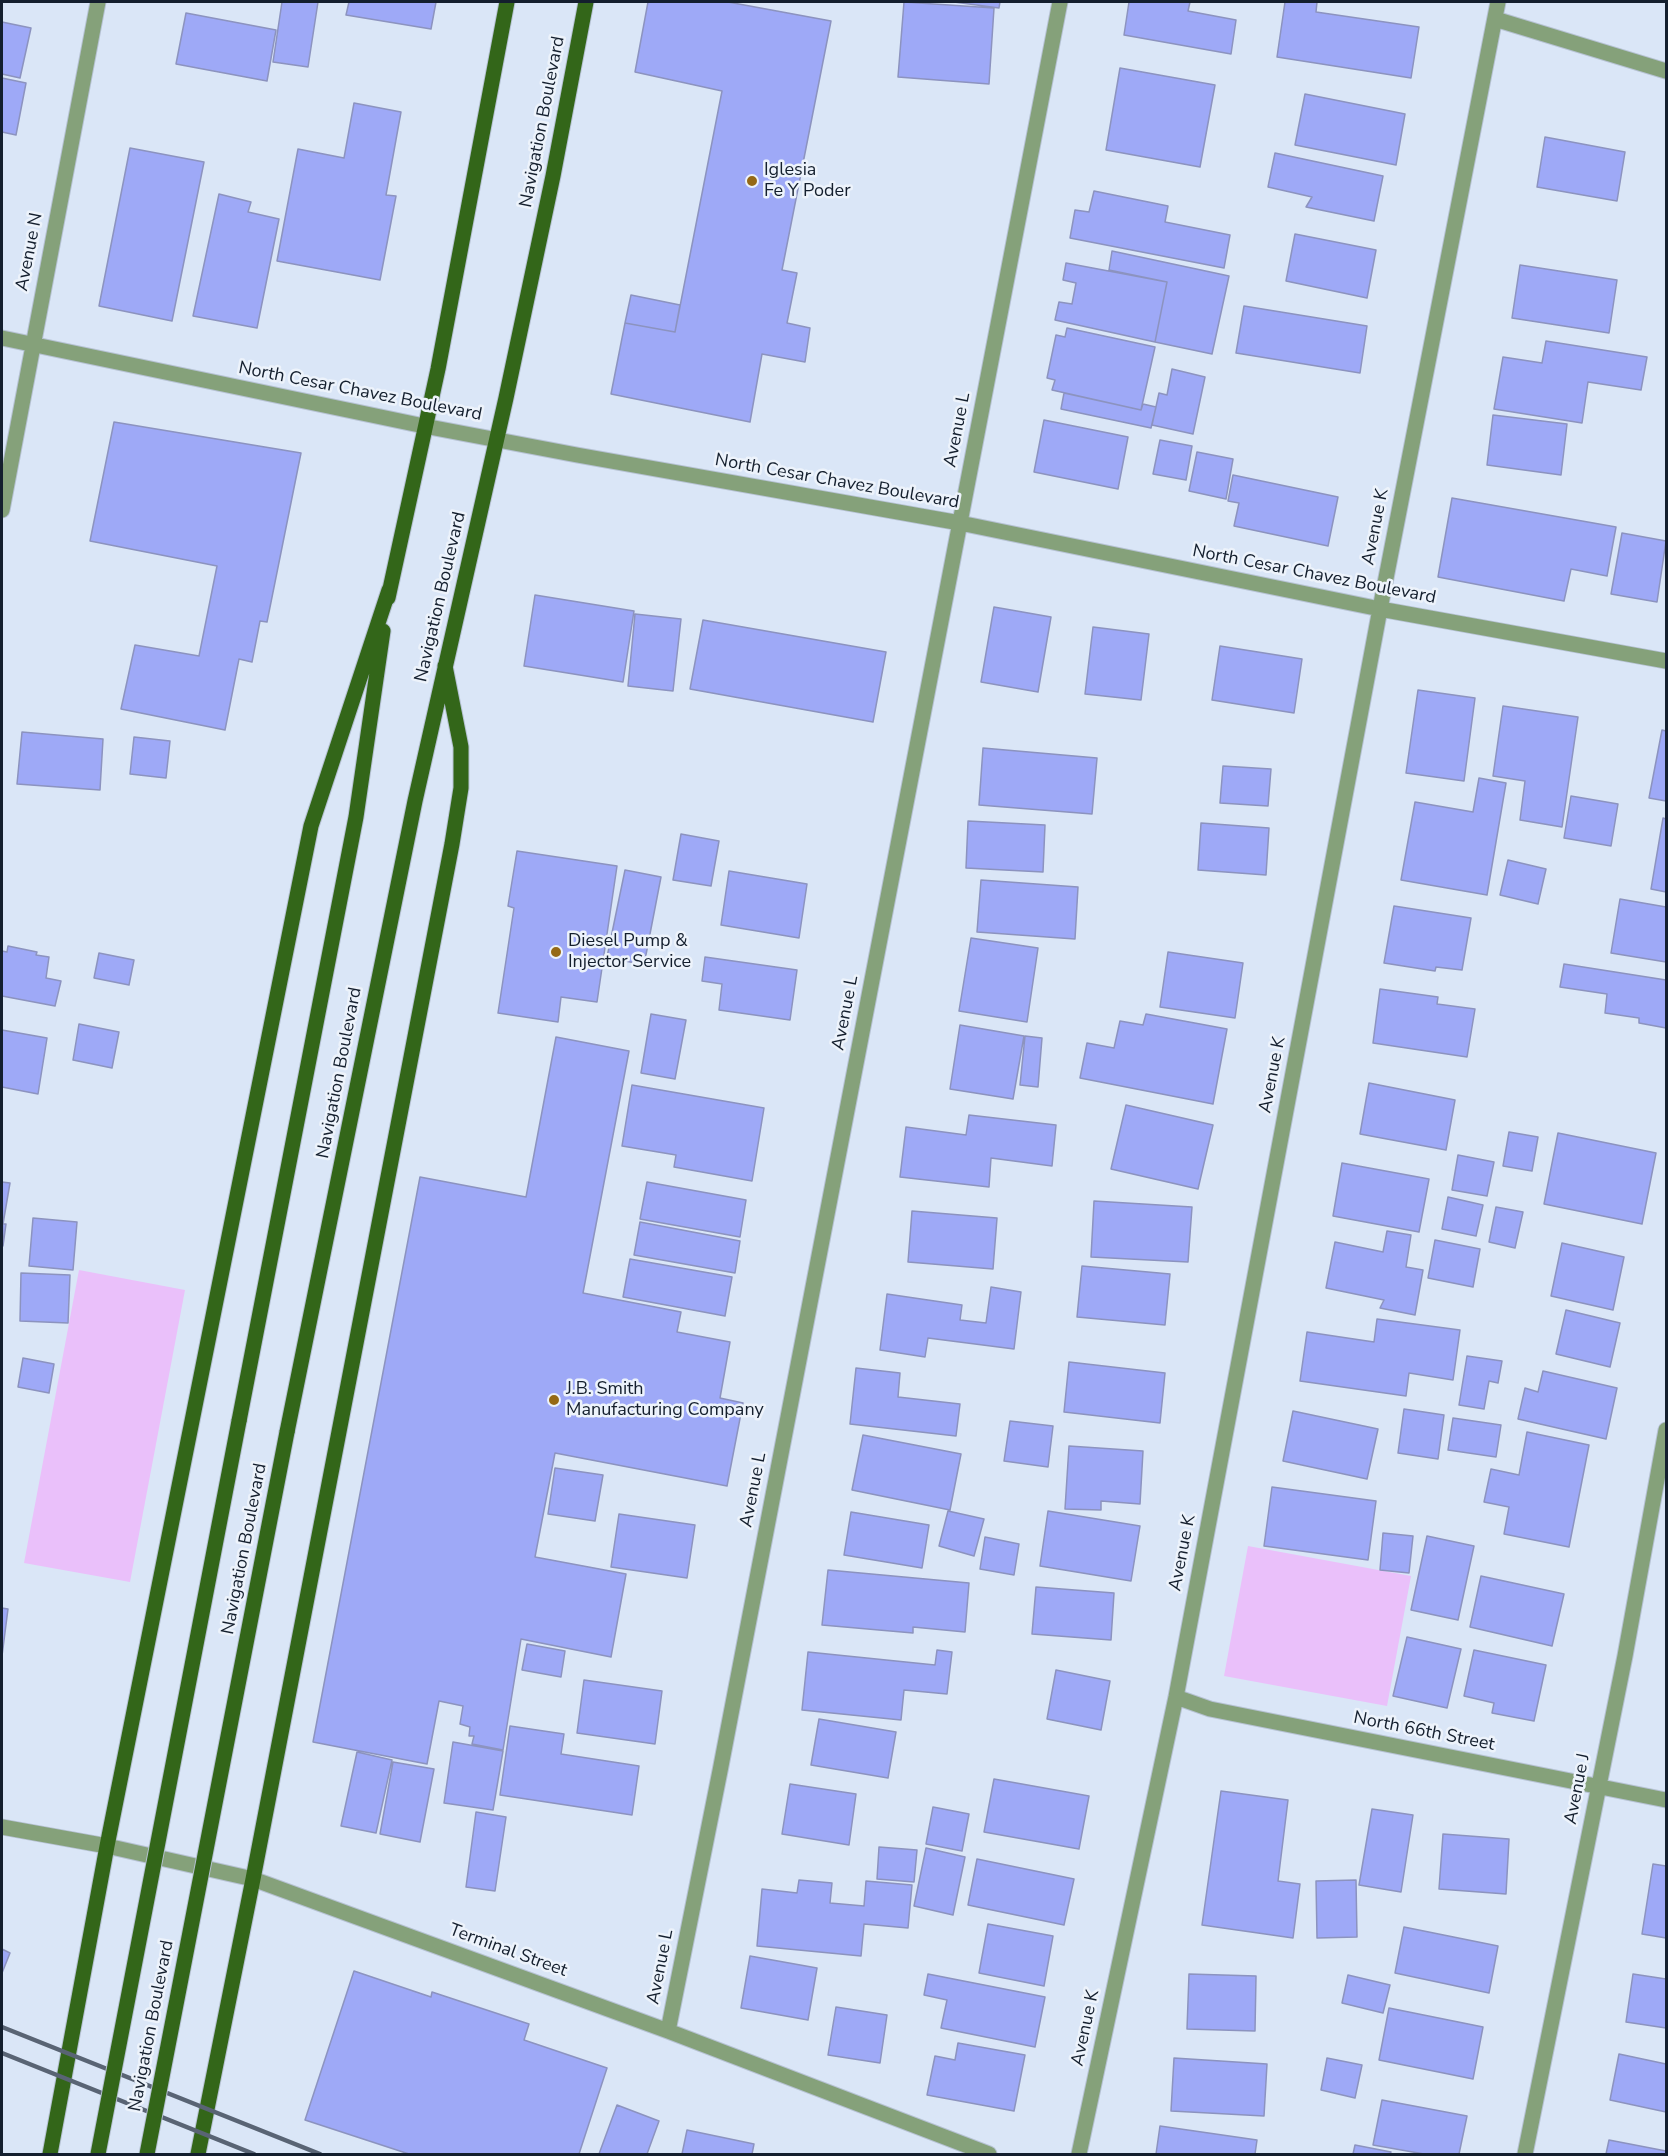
<!DOCTYPE html>
<html>
<head>
<meta charset="utf-8">
<style>
  body { margin:0 }
  #map { position:relative; width:1668px; height:2156px; overflow:hidden; background:#dae6f7; font-family:"Nunito Sans",sans-serif }
  canvas { display:block }
  .frame { position:absolute; inset:0; border:3px solid #141f2e; pointer-events:none }
</style>
</head>
<body>
<div id="map">
<canvas width="1668" height="2156"></canvas>
<div class="frame"></div>
</div>
<script>
const context = document.querySelector('canvas').getContext('2d');
context.lineJoin = 'round';
function paint(path, color) {
  context.fillStyle = color;
  context.fill(path, 'evenodd');
}
function strokePath(path, color, width, dash) {
  context.strokeStyle = color;
  context.lineWidth = width;
  context.lineCap = dash ? 'butt' : 'round';
  context.setLineDash(dash || []);
  context.stroke(path);
}
function drawText(font, color, halo, rows, align = 'center') {
  context.font = font + ' "Nunito Sans",sans-serif';
  context.lineWidth = 5;
  context.setLineDash([]);
  context.textBaseline = 'middle';
  context.strokeStyle = halo;
  context.fillStyle = color;
  for (const [text, x, y, turn = 0] of rows) {
    context.save();
    context.translate(x, y);
    context.rotate((+turn || 0) * Math.PI / 180);
    context.textAlign = isNaN(turn) ? turn : align;
    if (halo) context.strokeText(text, 0, 0);
    context.fillText(text, 0, 0);
    context.restore();
  }
}
paint(new Path2D(`
  M79,1270L185,1290L130,1582L24,1563Z
  M1248,1546L1411,1576L1387,1706L1224,1676Z`), '#eac0fa');
const building = new Path2D(`
  M282,2H318L308,67L273,62Z
  M349,2H436L431,29L346,15Z
  M648,2H728L831,21L782,270L797,273L787,323L810,328L805,362L762,354L750,422L611,394L625,323L675,332L722,91L635,72Z
  M904,2L994,8L989,84L898,77Z
  M954,2H1000L999,8Z
  M1129,2H1190L1188,11L1236,20L1231,54L1124,35Z
  M1285,2H1317L1316,12L1419,27L1411,78L1277,57Z
  M186,13L276,30L267,81L176,64Z
  M2,22L31,28L20,78L2,74Z
  M1120,68L1215,85L1200,167L1106,150Z
  M2,78L26,83L16,135L2,132Z
  M1305,94L1405,114L1396,165L1295,145Z
  M354,103L401,112L386,195L396,196L380,280L277,261L298,149L344,158Z
  M1545,137L1625,152L1617,201L1537,187Z
  M130,148L204,162L172,321L99,306Z
  M1275,153L1383,176L1374,221L1306,207L1312,197L1268,187Z
  M1094,191L1168,206L1165,222L1230,235L1224,268L1070,238L1075,210L1089,212Z
  M219,194L251,202L248,212L279,219L257,328L193,316Z
  M1295,234L1376,250L1367,298L1286,281Z
  M1112,251L1229,276L1212,354L1155,342L1167,282L1109,270Z
  M1066,263L1167,282L1155,342L1055,320L1059,302L1072,304L1076,283L1063,280Z
  M1520,265L1617,280L1609,333L1512,318Z
  M631,295L680,305L675,332L625,323Z
  M1244,306L1367,326L1360,373L1236,353Z
  M1067,328L1155,347L1141,410L1052,390L1055,380L1047,378L1056,335L1065,337Z
  M1546,341L1647,357L1641,390L1588,382L1582,423L1494,409L1503,357L1542,363Z
  M1172,369L1205,377L1193,434L1152,425L1159,393L1167,395Z
  M1064,393L1141,410L1143,404L1156,407L1151,428L1061,409Z
  M1493,415L1567,424L1561,475L1487,465Z
  M1044,420L1128,437L1118,489L1034,472Z
  M114,422L301,453L267,622L260,621L252,662L239,659L225,730L121,709L135,645L199,656L217,566L90,541Z
  M1160,440L1192,446L1186,480L1153,474Z
  M1197,452L1233,459L1226,499L1189,491Z
  M1233,475L1338,497L1328,546L1234,526L1239,503L1228,501Z
  M1452,498L1616,527L1607,576L1571,569L1564,601L1438,577Z
  M1622,533L1666,541L1657,602L1611,594Z
  M535,595L634,611L623,682L524,666Z
  M994,607L1051,617L1038,692L981,682Z
  M635,614L681,619L673,691L628,686Z
  M703,620L886,652L873,722L690,689Z
  M1093,627L1149,634L1141,700L1085,694Z
  M1220,646L1302,659L1294,713L1212,700Z
  M1418,690L1475,698L1464,781L1406,773Z
  M1503,706L1578,717L1562,827L1520,820L1525,781L1493,776Z
  M1662,730L1666,731V801L1649,798Z
  M22,732L103,739L100,790L17,784Z
  M134,737L170,741L166,778L130,774Z
  M983,748L1097,758L1092,814L979,805Z
  M1223,766L1271,769L1268,806L1220,803Z
  M1479,778L1506,783L1487,895L1401,880L1415,802L1473,812Z
  M1571,796L1618,804L1611,846L1564,838Z
  M1663,818L1666,819V892L1651,889Z
  M968,821L1045,825L1043,872L966,868Z
  M1201,823L1269,828L1266,875L1198,870Z
  M681,834L719,841L711,886L673,880Z
  M517,851L617,866L597,1002L561,997L558,1022L498,1013L514,908L508,906Z
  M1508,860L1546,869L1538,904L1500,895Z
  M625,870L661,877L644,965L607,957Z
  M729,871L807,884L799,938L721,925Z
  M981,880L1078,887L1075,939L977,932Z
  M1620,899L1666,907V962L1611,953Z
  M1394,906L1471,918L1462,970L1436,967L1435,971L1384,963Z
  M971,938L1038,948L1027,1022L959,1011Z
  M8,946L37,952L36,955L49,957L46,978L61,981L55,1006L2,996V951L7,952Z
  M1168,952L1243,963L1235,1018L1160,1007Z
  M99,953L134,960L129,985L94,978Z
  M705,957L797,970L790,1020L719,1010L722,984L702,981Z
  M1564,964L1666,980V1028L1639,1023V1018L1605,1013L1607,994L1560,987Z
  M1380,989L1438,997L1437,1004L1475,1009L1467,1057L1373,1043Z
  M651,1014L686,1020L675,1079L641,1073Z
  M1146,1014L1227,1029L1213,1104L1080,1078L1087,1043L1114,1048L1120,1021L1143,1025Z
  M79,1024L119,1032L112,1068L73,1060Z
  M960,1025L1024,1036L1013,1099L950,1089Z
  M2,1030L47,1038L38,1094L2,1087Z
  M1025,1036L1042,1038L1038,1087L1020,1085Z
  M556,1037L629,1051L583,1293L681,1312L677,1332L730,1342L720,1398L743,1403L727,1486L555,1453L535,1557L626,1574L611,1657L521,1639L503,1750L472,1744L474,1736H469L470,1727L460,1724L463,1706L439,1701L427,1764L313,1742L420,1177L526,1197Z
  M1369,1083L1455,1100L1446,1150L1360,1134Z
  M632,1085L764,1108L752,1181L674,1167L676,1155L622,1146Z
  M1126,1105L1213,1125L1198,1189L1111,1169Z
  M969,1115L1056,1125L1052,1166L991,1158L989,1187L900,1177L906,1127L966,1135Z
  M1509,1132L1538,1137L1532,1171L1503,1166Z
  M1558,1133L1656,1153L1642,1224L1544,1204Z
  M1458,1155L1494,1162L1487,1196L1452,1190Z
  M1342,1163L1429,1179L1419,1232L1333,1216Z
  M2,1182L10,1183L3,1224H6L3,1246Z
  M647,1182L746,1200L740,1237L640,1219Z
  M1448,1197L1483,1205L1476,1236L1442,1229Z
  M1094,1201L1192,1207L1188,1262L1091,1257Z
  M1496,1207L1523,1212L1515,1248L1489,1242Z
  M912,1211L997,1218L993,1269L908,1262Z
  M33,1218L77,1222L73,1270L29,1266Z
  M640,1222L740,1241L735,1273L634,1255Z
  M1387,1231L1411,1235L1406,1267L1423,1270L1415,1315L1380,1308L1384,1300L1326,1288L1335,1242L1383,1252Z
  M1435,1240L1480,1249L1473,1287L1428,1278Z
  M1562,1243L1624,1257L1613,1310L1551,1296Z
  M630,1259L732,1277L725,1316L623,1297Z
  M1082,1266L1170,1274L1165,1325L1077,1317Z
  M21,1273L70,1275L68,1323L20,1321Z
  M991,1287L1021,1292L1014,1349L928,1338L925,1357L880,1350L887,1294L962,1305L960,1320L986,1323Z
  M1566,1310L1620,1323L1610,1367L1556,1354Z
  M1377,1319L1460,1330L1453,1380L1409,1373L1406,1396L1300,1381L1307,1332L1374,1342Z
  M1467,1356L1502,1361L1498,1383L1489,1381L1484,1409L1459,1405Z
  M23,1358L54,1364L49,1393L18,1387Z
  M1069,1362L1165,1373L1160,1423L1064,1412Z
  M856,1368L900,1373L898,1397L960,1404L956,1436L850,1424Z
  M1543,1371L1617,1388L1606,1439L1518,1419L1525,1388L1538,1392Z
  M1404,1409L1444,1415L1438,1459L1398,1453Z
  M1293,1411L1378,1429L1367,1479L1283,1461Z
  M1453,1418L1501,1425L1496,1457L1448,1450Z
  M1010,1421L1053,1426L1048,1467L1004,1461Z
  M1527,1432L1589,1445L1569,1547L1504,1534L1509,1507L1484,1502L1491,1469L1519,1475Z
  M863,1435L961,1454L950,1510L852,1490Z
  M1069,1446L1143,1451L1140,1504L1101,1501V1510L1065,1509Z
  M555,1468L603,1475L595,1521L548,1514Z
  M1272,1487L1376,1501L1368,1560L1264,1546Z
  M948,1511L984,1519L974,1556L939,1546Z
  M1048,1511L1140,1526L1131,1581L1040,1566Z
  M851,1512L929,1525L922,1568L844,1555Z
  M619,1514L695,1525L687,1578L611,1567Z
  M1383,1533L1413,1536L1409,1573L1380,1570Z
  M1427,1536L1474,1546L1458,1620L1411,1610Z
  M985,1537L1019,1544L1014,1575L980,1569Z
  M828,1570L969,1583L965,1632L913,1627V1633L822,1625Z
  M1481,1576L1564,1594L1552,1646L1470,1627Z
  M1036,1587L1114,1593L1111,1640L1032,1634Z
  M2,1608L8,1609L2,1656Z
  M1407,1637L1461,1649L1447,1708L1393,1696Z
  M527,1644L565,1651L561,1677L522,1670Z
  M937,1650L952,1652L947,1694L904,1690L901,1720L802,1710L808,1652L935,1665Z
  M1474,1650L1546,1665L1534,1721L1492,1713L1494,1703L1464,1696Z
  M1056,1670L1110,1681L1101,1730L1047,1719Z
  M584,1680L662,1691L655,1744L577,1733Z
  M819,1719L896,1732L888,1778L811,1765Z
  M510,1726L564,1734L561,1754L639,1766L632,1815L500,1795Z
  M453,1742L503,1751L493,1810L444,1803Z
  M357,1752L392,1760L376,1833L341,1826Z
  M393,1762L434,1769L420,1842L380,1834Z
  M994,1779L1089,1796L1079,1849L984,1832Z
  M790,1784L856,1794L849,1845L782,1834Z
  M1221,1791L1288,1800L1278,1881L1300,1884L1293,1938L1202,1925Z
  M933,1807L969,1814L962,1851L926,1844Z
  M1372,1809L1413,1815L1401,1892L1359,1885Z
  M476,1812L506,1817L495,1891L466,1887Z
  M1443,1834L1509,1839L1506,1894L1439,1889Z
  M879,1847L917,1850L914,1882L877,1879Z
  M926,1848L965,1857L953,1915L914,1906Z
  M977,1859L1074,1879L1064,1925L968,1905Z
  M1653,1864L1666,1866V1938L1642,1934Z
  M799,1880L832,1883L830,1903L864,1906L866,1881L912,1885L908,1928L864,1924L861,1956L757,1946L762,1889L797,1893Z
  M1356,1880L1357,1937L1317,1938L1316,1881Z
  M988,1924L1053,1936L1044,1986L979,1973Z
  M1404,1927L1498,1946L1489,1993L1395,1973Z
  M2,1949L10,1953L2,1973Z
  M750,1956L817,1968L808,2020L741,2008Z
  M354,1971L431,1997L432,1992L529,2024L524,2040L607,2068L579,2154H409L305,2120Z
  M928,1974L1045,1997L1035,2047L941,2028L947,2000L924,1995Z
  M1189,1974L1256,1976L1255,2031L1187,2029Z
  M1633,1974L1666,1979V2028L1626,2022Z
  M1348,1975L1390,1985L1383,2013L1342,2003Z
  M836,2007L887,2015L880,2063L828,2055Z
  M1389,2008L1483,2027L1473,2079L1379,2060Z
  M958,2043L1025,2055L1014,2111L927,2095L935,2056L955,2060Z
  M1619,2054L1666,2064V2112L1610,2100Z
  M1174,2058L1267,2064L1264,2116L1171,2111Z
  M1327,2058L1362,2065L1355,2098L1321,2090Z
  M1382,2100L1467,2116L1459,2154H1424L1373,2145Z
  M617,2105L659,2121L647,2154H599Z
  M1160,2126L1257,2140L1255,2154H1156Z
  M687,2130L754,2144L752,2154H682Z
  M1609,2140L1666,2151V2154H1606Z
  M1355,2145L1391,2152L1390,2154H1353Z`);
paint(building, '#9ea9f7');
strokePath(building, '#8c93bf', 1.5);
const minor = new Path2D(`
  M1495,19L1666,71
  M2,338L424,426L577,455L960,523L1380,609L1666,661
  M2,510L98,2
  M1176,1697L1210,1709L1666,1800
  M2,1827L107,1846L253,1879L668,2031L989,2154
  M668,2031L720,1771L1060,2
  M1079,2154L1176,1697L1380,609L1498,2
  M1525,2154L1625,1656L1666,1430`);
const major = new Path2D(`
  M388,598L438,369L507,2
  M239,1421L356,817L383,631
  M287,1432L415,801L506,398L553,176L586,2
  M50,2154L107,1846L311,826L389,590
  M198,2154L253,1879L452,844L461,788V747L445,666`);
strokePath(minor, '#b6c2d3', 17);
strokePath(major, '#b6c2d3', 17);
strokePath(minor, '#85a17a', 15);
strokePath(major, '#336619', 15);
strokePath(new Path2D(`
  M2,2027L320,2154
  M2,2053L254,2154`), '#596474', 4.5);
const majorBridge = new Path2D(`
  M98,2154L239,1421
  M147,2154L287,1432`);
strokePath(majorBridge, '#b6c2d3', 17, []);
strokePath(majorBridge, '#336619', 15);
for (const [x, y, r, color] of [
  [752,181,6,"#956916"],
  [556,952,6,"#956916"],
  [554,1400,6,"#956916"]
]) {
  const dot = new Path2D();
  dot.arc(x, y, r, 0, 2 * Math.PI);
  context.fillStyle = color;
  context.fill(dot);
  strokePath(dot, '#edf3fb', 2);
}
drawText('18px', '#141f2e', '#edf3fb', [
  ["Navigation Boulevard",543,122,-79],
  ["Avenue N",30,252,-79],
  ["North Cesar Chavez Boulevard",360,392,11],
  ["Avenue L",958,430,-79],
  ["North Cesar Chavez Boulevard",837,482,10],
  ["Avenue K",1376,527,-79],
  ["North Cesar Chavez Boulevard",1314,575,11],
  ["Navigation Boulevard",441,597,-77],
  ["Avenue L",846,1013,-79],
  ["Navigation Boulevard",340,1073,-79],
  ["Avenue K",1273,1075,-79],
  ["Avenue L",754,1490,-79],
  ["Navigation Boulevard",245,1549,-79],
  ["Avenue K",1183,1553,-79],
  ["North 66th Street",1424,1732,11],
  ["Avenue J",1578,1789,-79],
  ["Terminal Street",508,1951,20],
  ["Avenue L",661,1967,-79],
  ["Navigation Boulevard",152,2026,-79],
  ["Avenue K",1086,2028,-78]
]);
drawText('18px', '#141f2e', '#edf3fb', [
  ["Iglesia",764,171],
  ["Fe Y Poder",764,192],
  ["Diesel Pump &",568,942],
  ["Injector Service",568,963],
  ["J.B. Smith",566,1390],
  ["Manufacturing Company",566,1411]
], 'left');
</script>
</body>
</html>
